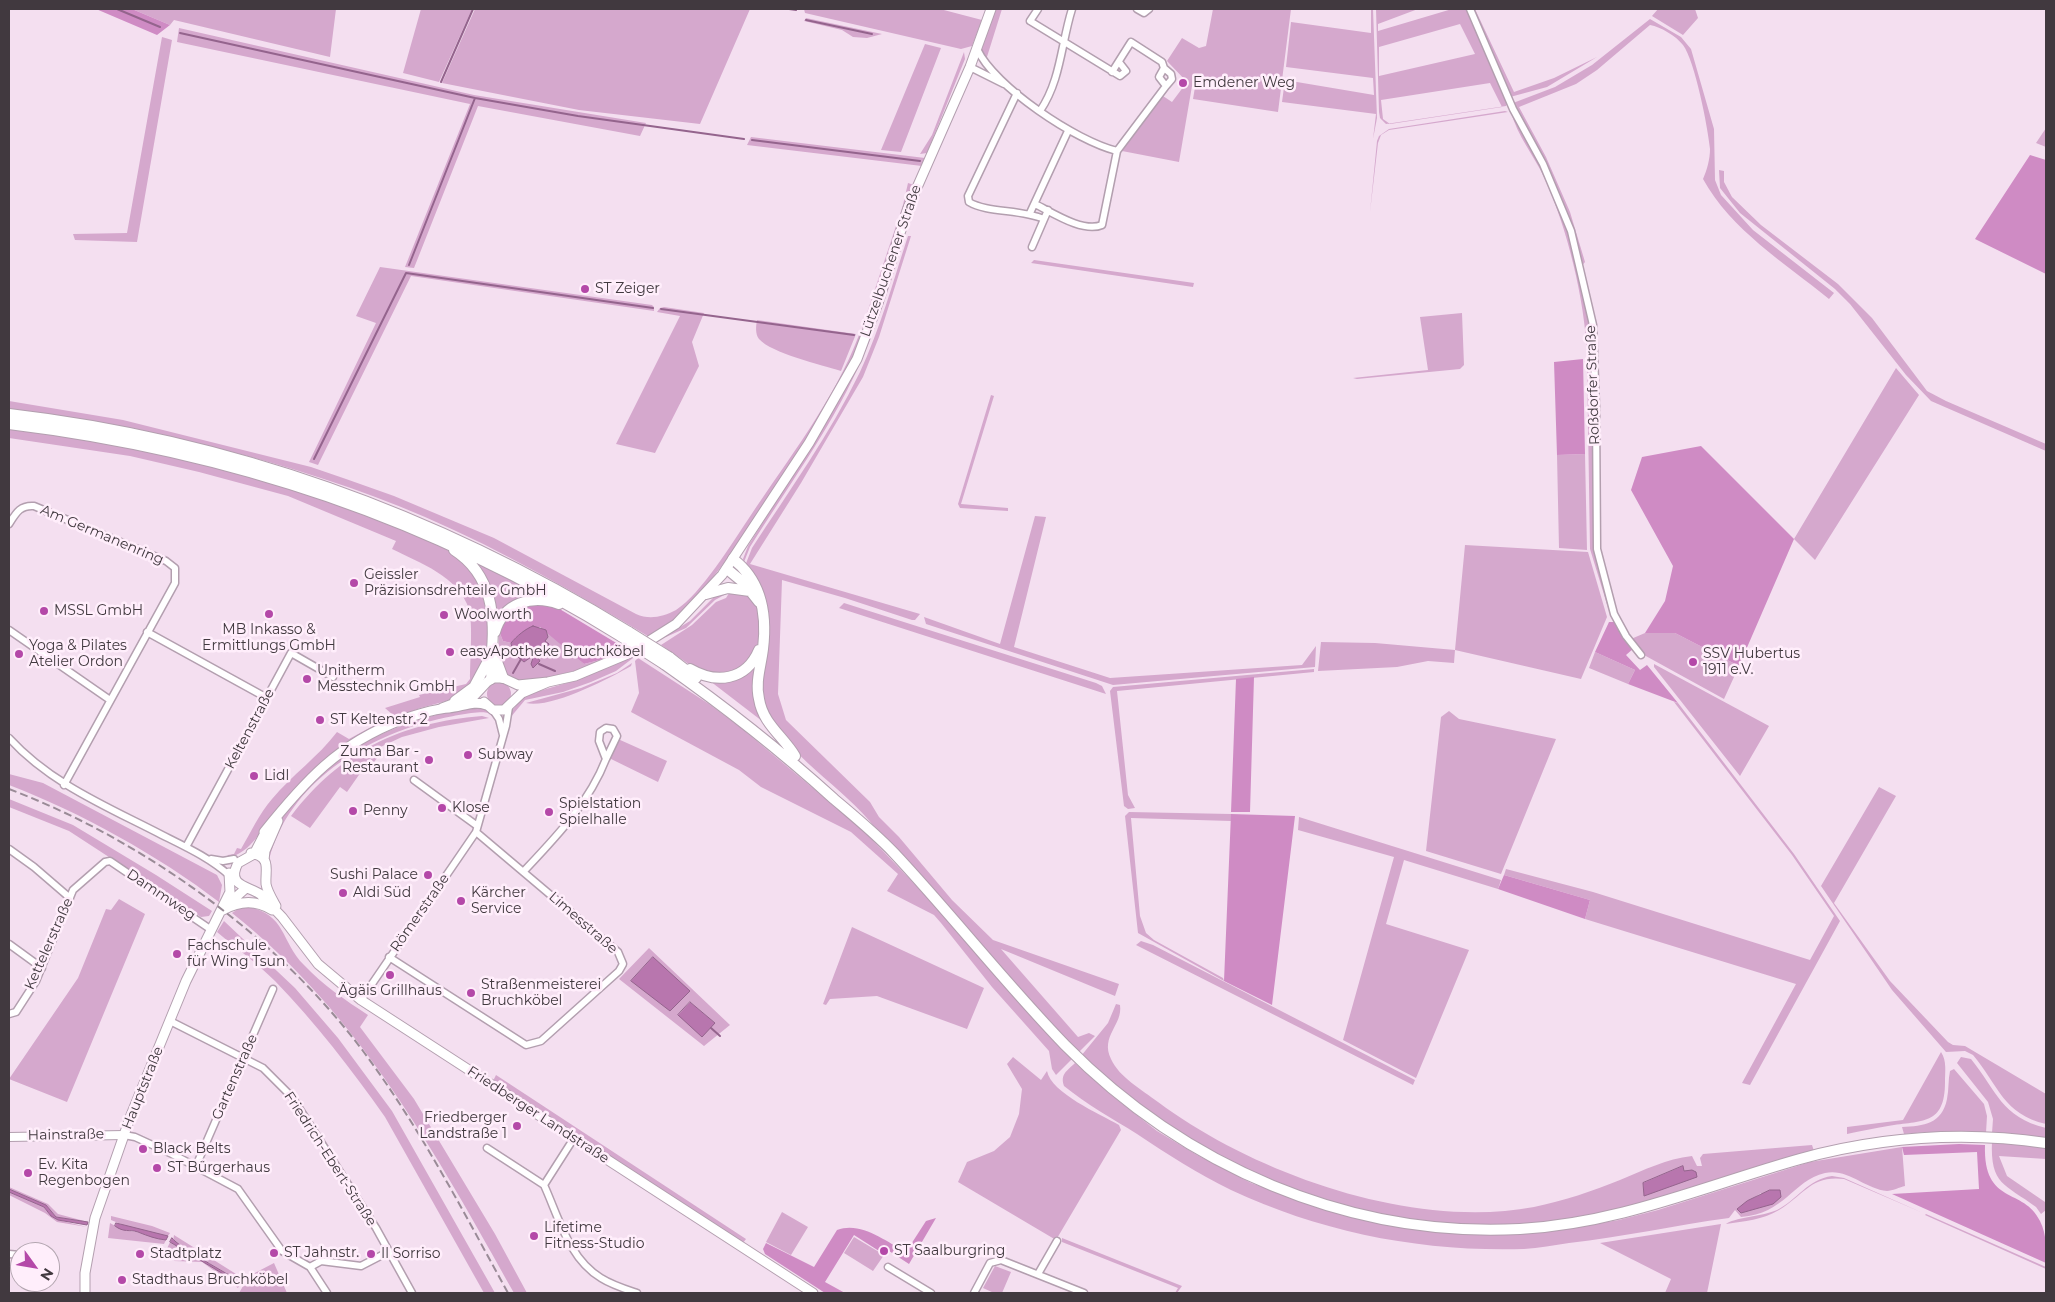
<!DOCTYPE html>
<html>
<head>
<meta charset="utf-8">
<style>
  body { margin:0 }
  #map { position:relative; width:2055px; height:1302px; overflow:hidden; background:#f4dff0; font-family:Montserrat,sans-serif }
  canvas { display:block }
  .frame { position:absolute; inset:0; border:10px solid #41393f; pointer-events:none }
  .north { position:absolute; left:10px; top:1242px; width:50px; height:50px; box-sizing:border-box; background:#ffeefb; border:1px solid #b3a6b0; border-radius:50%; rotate:122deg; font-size:14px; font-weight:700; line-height:20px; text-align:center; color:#41393f }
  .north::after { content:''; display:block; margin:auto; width:18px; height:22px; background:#b448a8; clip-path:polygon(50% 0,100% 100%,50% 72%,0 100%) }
</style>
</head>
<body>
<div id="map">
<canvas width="2055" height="1302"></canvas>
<div class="frame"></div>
<div class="north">N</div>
</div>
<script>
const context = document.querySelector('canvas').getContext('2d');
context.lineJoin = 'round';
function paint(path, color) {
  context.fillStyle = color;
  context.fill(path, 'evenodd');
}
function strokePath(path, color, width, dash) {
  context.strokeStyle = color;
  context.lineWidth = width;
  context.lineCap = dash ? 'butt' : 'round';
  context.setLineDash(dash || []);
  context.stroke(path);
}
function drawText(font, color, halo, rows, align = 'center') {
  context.font = font + ' Montserrat,sans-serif';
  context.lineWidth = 5;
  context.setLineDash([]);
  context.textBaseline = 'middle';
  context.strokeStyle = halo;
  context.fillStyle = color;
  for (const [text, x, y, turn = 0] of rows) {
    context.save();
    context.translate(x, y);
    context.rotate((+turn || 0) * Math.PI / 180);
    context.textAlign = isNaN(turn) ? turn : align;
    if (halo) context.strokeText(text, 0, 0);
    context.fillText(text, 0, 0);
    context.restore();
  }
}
paint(new Path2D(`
  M132,9H336L330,57L174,20L170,25Z
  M421,9H472L439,82L403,73Z
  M475,9H750L700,124L579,110L442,83Z
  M804,9H940L982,20L972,46L961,49L805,13Z
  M996,9H1002L986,60L981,51Z
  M1213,9H1291L1278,112L1193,99L1195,87L1192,86L1179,162L1122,151L1163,96L1172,102L1187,82L1167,61L1182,38L1199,48L1206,46Z
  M1371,9H1373L1377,118L1373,139L1376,114L1282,102L1285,80L1374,95L1373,78L1286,67L1291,22L1371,33Z
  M1376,9H1418L1378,24V31L1452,9H1466L1508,102L1506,106L1386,124L1380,118L1379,112ZM1460,24L1475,54L1379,76V47ZM1490,83L1502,107L1390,124L1383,119L1381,100Z
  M1471,9H1475L1514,92L1554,78L1597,57L1547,87L1510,97Z
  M1658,9H1695L1698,18L1683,35L1652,16Z
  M806,18L882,34L867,38L853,37L842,30L804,21Z
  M1650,19L1681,37L1691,49L1714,129L1715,180L1721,195L1753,230L1834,293L1829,299C1785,263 1731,230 1703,179C1707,170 1710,159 1710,149C1708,128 1695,61 1683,45C1676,36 1661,27 1650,25L1597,70L1576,84L1519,107L1546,157L1570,212L1585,262L1581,267L1573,231L1513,103L1555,87L1592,65Z
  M179,28L474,95L646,123L640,136L478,106L414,268L405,267L470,104L177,42Z
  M162,37L172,40L137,242L75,240L73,234L127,233Z
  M925,44L941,48L901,152L881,150Z
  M964,52L965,59L927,153L920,154L932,135Z
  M1505,111L1508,112L1389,130L1381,135L1378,143L1370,212L1377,141L1379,136L1389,129Z
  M1511,112C1518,119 1523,132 1528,142C1561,202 1591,286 1591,354L1587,355C1585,300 1567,227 1544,177C1534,156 1517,135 1511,112Z
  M2046,128V147L2036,143Z
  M751,137L925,158L922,166L747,145Z
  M1719,170L1724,171V182L1732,197L1761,225L1838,284L1872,318L1927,391L1946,401L2046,444V451L1931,401L1906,375L1850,304L1835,289L1740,213L1720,188Z
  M908,183L914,185L865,329L862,328L903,205Z
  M908,236H911L879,337L863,377L801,483L750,564L920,614L915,620H912L845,598L782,580L778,694L786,720L870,802L879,817L899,837L952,900L993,940L1119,984L1115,996L1001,949L1078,1037L1089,1033L1095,1036L1078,1053L876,829C844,786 784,756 764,705C754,680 770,651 769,626C768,605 754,584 745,566L752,548C789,491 830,434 860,372C880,329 893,282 908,236Z
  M903,237H905C891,282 877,327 857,370C830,429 785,491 750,547L744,562L743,559L748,546L825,423L855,371Z
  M1034,260L1194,283L1193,287L1031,263Z
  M380,267L652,305L654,307V311L411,276L318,465L309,462L376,323L356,316Z
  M664,307L704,313L692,342L699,366L655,453L616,444L680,316L657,312L660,308Z
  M1462,313L1464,365L1460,369L1357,379L1353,378L1428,370L1420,317Z
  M757,320L856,334L841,371C822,365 771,353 759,339C755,334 756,326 757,320Z
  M859,335L862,338C840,391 806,441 774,489C738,543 705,599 651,638C577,594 504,551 425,517C292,460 151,429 9,409V401L123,420L311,467L346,479L394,496L494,538L636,614C649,620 663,617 676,610C701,594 732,543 749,518C788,459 834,401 859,335Z
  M1591,358L1595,550L1609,611L1590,549L1587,359Z
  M1896,368L1919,395L1815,560L1794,539Z
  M991,395L994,396L961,504L1008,508V511L960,508L958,504Z
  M9,428C69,437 132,445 191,460C248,475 305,493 360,513C387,523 436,539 457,557C477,574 484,593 487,619C490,646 484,682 458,696C443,704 424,705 408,713C363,742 310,768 276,810C259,831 255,850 226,859L228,855L234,854L237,848L241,849C251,832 259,814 272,799C292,775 318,757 337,732L349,739L393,715L385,708L420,697L419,695L466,684L470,679C470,661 473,624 469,609C458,576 420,563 392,549L396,541L288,496L199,472L130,456L9,438Z
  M1585,454L1587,550L1559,548L1557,455Z
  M1035,516L1046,517L1014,647L1110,678L1302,665L1316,646L1315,667L1113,685L926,624L924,617L1000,644Z
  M1465,545L1588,552L1607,617L1581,679L1455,650L1454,663L1428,661L1397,667L1318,671L1321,642L1375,643L1455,650Z
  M475,561L538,594L537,596L497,620Z
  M731,590C738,592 746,593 752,599C765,615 761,648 749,662C744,668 732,672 725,675L693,667L661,645L692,625L716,602L726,598Z
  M726,594L715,600L686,628L657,641L690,621L716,595Z
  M844,603L1096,683L1102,686L1106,694L839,608Z
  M546,630L584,664L623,654L574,671L525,683L510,678L505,673L499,649V631L503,641L511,643L513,653L524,662L534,655L533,668L540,661L535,653L548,637Z
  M1645,633H1675L1739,666L1724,699L1644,655L1631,639Z
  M1595,652L1635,670L1628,684L1589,668Z
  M635,654L637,655L616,671L591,682L563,692L525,700L510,718L512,711L521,699L529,694L577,680Z
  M638,658L709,704L740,727L863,830L946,917L1005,987L1072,1059L1056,1075L1052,1069L1049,1051L992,987L941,923L934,915L887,891L898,874L851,832L761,787L739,770L631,712L639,693L635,661Z
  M632,663L631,666C608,679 551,709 526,703L581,688L617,673Z
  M756,663L763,719L762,721L710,681Z
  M1654,664L1769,726L1740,776L1654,667Z
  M1314,669V672L1117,691L1128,795L1135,808L1128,809L1124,806L1110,691L1113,687Z
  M487 694a12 12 0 1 1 24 0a12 12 0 1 1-24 0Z
  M1674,702L1678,703L1794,854L1840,921L1750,1085L1742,1083L1796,984L1585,919L1590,900L1504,875L1506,869L1593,892L1810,960L1834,916L1792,855Z
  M476,706L485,709L497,720C494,718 491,715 488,713C480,710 448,717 439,719C366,736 288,783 269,860L268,856C272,844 275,831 281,820C321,750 401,720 476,706Z
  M1449,711L1459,719L1556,739L1501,874L1426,851L1441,717Z
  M482,716L489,718L439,727L402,737L376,749L381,753L374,762L370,759L347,792L340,787L310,828L291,816C342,750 400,723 482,716Z
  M618,739L667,761L658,782L609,758Z
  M9,774L43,783L217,875L222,885L219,902C159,856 80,812 9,785Z
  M1879,787L1896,796L1834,903L1890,981L1948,1042L1953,1045L1965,1046L2046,1094V1124C2003,1114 1999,1086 1973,1055L1965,1051L1946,1052L1892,990L1821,886Z
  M9,799L73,825L156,875L212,911L209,916L201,917L69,831L9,807Z
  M1129,812L1231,814V821L1131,818L1140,916L1146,933L1154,940L1223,978L1224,981L1138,933L1125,816Z
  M1299,817L1501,880L1498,889L1404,860L1386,924L1469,950L1416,1078L1343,1040L1394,857L1298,830Z
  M119,899L145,914L67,1102L9,1079L78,978L106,909L111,910Z
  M248,907C286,914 281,942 304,965C323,985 345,1000 368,1015L360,1027L414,1099L495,1234L527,1293H514C437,1155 359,1013 232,913L238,909Z
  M224,921L295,988L338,1038L392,1111L495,1293H484L385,1117C352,1070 315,1022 275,981C257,963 236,948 217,932Z
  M852,927L984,988L967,1029L877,996L830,999L826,1005L823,1004Z
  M1141,941L1153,945L1415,1080L1413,1085L1136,945Z
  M649,948L730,1025L704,1046L619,979ZM689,1002H690L715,1023L678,1015Z
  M1116,1004L1120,1005C1123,1025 1100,1036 1111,1059C1119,1077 1142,1090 1158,1102C1255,1174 1412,1230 1534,1207C1563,1201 1593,1191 1620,1180C1644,1170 1666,1159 1692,1156L1697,1166H1702L1700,1158L1703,1154L1812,1145L1814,1151C1771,1164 1728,1178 1686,1191C1664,1197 1643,1206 1621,1211C1454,1245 1307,1215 1163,1124C1136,1107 1107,1078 1081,1056L1108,1023ZM1682,1169L1684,1171L1644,1196L1643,1183Z
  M1941,1052C1947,1061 1945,1072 1945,1082C1945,1126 1922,1120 1888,1126C1875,1128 1861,1131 1847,1134V1127L1903,1120Z
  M1013,1057L1041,1080L1047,1071C1051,1093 1100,1114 1119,1125L1121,1130L1056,1240L958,1182L967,1162L994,1151L1010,1137L1019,1114L1022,1089L1007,1064Z
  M1961,1057L1971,1059C1997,1091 2001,1117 2046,1128V1139L1992,1133L1993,1119L1988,1102L1957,1063Z
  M1075,1063L1111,1095L1157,1131L1197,1155L1251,1183L1330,1211L1486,1234L1559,1230L1619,1220L1658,1210L1810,1162L1902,1147L1905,1186C1900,1187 1892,1191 1887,1191C1865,1189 1848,1168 1825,1173C1792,1181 1785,1214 1741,1217L1735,1210L1729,1218C1676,1225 1623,1237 1569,1243C1554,1245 1539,1248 1524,1249C1422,1252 1323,1233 1231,1190C1198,1174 1167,1154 1137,1134C1113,1119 1086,1104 1064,1086C1060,1074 1067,1071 1075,1063ZM1761,1193L1763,1206L1741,1213L1737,1209Z
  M1954,1069L1984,1104L1987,1116L1986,1133L1928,1132L1904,1134L1902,1127C1924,1126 1942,1124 1947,1099C1949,1089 1948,1080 1950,1071Z
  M496,1075L746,1239L743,1243L493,1081Z
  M1992,1141L2046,1147V1159L1999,1156L2007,1176L2045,1202L2046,1210L2041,1214L2036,1207C2005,1184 1990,1185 1992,1141Z
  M1832,1176L1844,1178L1923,1213L1844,1179C1811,1175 1804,1195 1779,1210C1763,1220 1744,1221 1726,1224C1732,1218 1764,1216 1777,1210C1797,1200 1808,1179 1832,1176Z
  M9,1187L48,1204L58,1214L88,1222L56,1217L46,1205L9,1189Z
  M9,1192L44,1207L51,1216L58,1220L87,1227L57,1222L45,1213L9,1195Z
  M782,1212L808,1227L791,1255L766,1242Z
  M1926,1214L2046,1267V1269L1925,1215Z
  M111,1216L152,1226L170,1233L168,1236H164L133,1229L111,1220Z
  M110,1223C122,1230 123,1230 136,1232C146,1233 155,1239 166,1240L164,1244L108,1238Z
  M1721,1224L1707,1293H1665L1671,1279L1600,1243Z
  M174,1235L244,1279L241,1282L181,1247L173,1241Z
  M854,1237L884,1255L873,1271L844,1253Z
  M1062,1238L1182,1286L1177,1293H1175L1178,1288L1062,1242Z
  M170,1242L240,1284L238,1288L202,1262L174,1261L178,1256L173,1251L165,1253Z
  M274,1263L287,1293H239L249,1276Z
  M995,1266L1011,1272L1002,1293H994L983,1288Z`), '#d5a8cd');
paint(new Path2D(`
  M96,9H132L170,25L157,35Z
  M2030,155L2046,160V274L1975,239Z
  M1583,359L1585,454L1557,455L1554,362Z
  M1701,446L1794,539L1739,666L1675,633H1645L1665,601L1673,566L1631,490L1642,457Z
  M533,603L558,608L628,650L623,654L584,664L540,627L518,636L511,643L503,641L499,631L511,612Z
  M1609,622H1615L1634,648L1626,655L1640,670L1647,665L1678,703L1628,684L1635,670L1595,652Z
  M1254,677L1250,812H1231L1236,679Z
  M1231,814L1295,816L1272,1005L1224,981Z
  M1504,875L1590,900L1585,919L1498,889Z
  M1959,1144L1985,1145C1983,1206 2024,1187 2040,1221C2047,1235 2046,1249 2046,1263L1892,1194L1979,1189L1977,1152L1904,1155L1902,1147Z
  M936,1218L909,1264L883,1247L879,1251L854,1235L825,1282L845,1293H825L765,1254L763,1249L766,1243L814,1267L837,1230C861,1221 885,1241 906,1252L926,1221Z`), '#cf8bc4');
const water = new Path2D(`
  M533,626L546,630L548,637L545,641L549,644L546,650L535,653L540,661L533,668L531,664L534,655L524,662L513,653L511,643C517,636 525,629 533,626Z
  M653,957L690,991L670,1011L631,981Z
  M690,1002L715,1023L702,1037L678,1015Z
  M1683,1166L1684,1171L1692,1170L1696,1172L1697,1177L1644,1196L1643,1183Z
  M9,1189L46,1205L56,1217L88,1222L87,1225L58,1220L51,1216L44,1207L9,1192Z
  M1770,1190H1780L1781,1197L1773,1204L1741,1213L1737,1209L1747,1201Z
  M116,1223L168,1236L166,1240C156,1239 148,1236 138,1232C129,1229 124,1233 115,1226Z
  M172,1238C178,1247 228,1274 241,1282L240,1284L170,1242Z`);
paint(water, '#b876ae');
strokePath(water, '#94648d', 1);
strokePath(new Path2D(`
  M117,9L160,27
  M789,9L796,10
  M806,20L872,34
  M180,33L475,98L578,116L744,139
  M441,82L473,9
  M752,140L920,161
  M409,265L475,98
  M661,309L854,335
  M314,459L406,273L653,308
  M539,664L555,671
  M513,673L521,659
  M711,1028L720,1036`), '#94648d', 2);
const minor = new Path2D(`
  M1038,9L1030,21L1120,76L1126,71L1119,62
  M1137,9L1144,13L1149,9
  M1470,9L1513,109L1543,164L1571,231L1593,325L1596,409L1597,549L1614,614L1626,636L1641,655
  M977,49C995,87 1076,141 1117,151
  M970,67L1004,84
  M1164,68L1171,74L1172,79L1166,86L1159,77Z
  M1112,72L1131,42L1162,62L1164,68
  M1017,93L968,196L969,202C987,213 1021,209 1044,219
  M1040,111C1061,80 1061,44 1072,9
  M1117,151L1166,86
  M1035,204C1053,213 1083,233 1102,225L1117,151
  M1030,213L1068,131
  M1032,247L1048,210
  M9,524C16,513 20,505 34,506L166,561L175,568V583L64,785
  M9,630L110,700
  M147,632L267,698
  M493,710L499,719L503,735
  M9,738C51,784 108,807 162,835C186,847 210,858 230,876
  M414,780L476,825
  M186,847L291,653L333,677
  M9,849L34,867L70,898
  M211,859L223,861L234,859
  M524,871C556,837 589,803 606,759L599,741L600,732L606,728L613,729L617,736L606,759
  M9,944L42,968
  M389,957L526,1045L541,1041L619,971L623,964L618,952L476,832
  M361,1000L476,832L506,726L509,707
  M9,1014L16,1012L36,981L73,890L105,862L110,861L210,929
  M170,1021L263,1068L292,1097L376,1228L412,1293
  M124,1135L135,1137L172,1154L238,1189L282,1251L310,1267L327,1293
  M574,1138L544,1185C559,1218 569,1259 601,1278C612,1285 625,1289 637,1293
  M487,1148L544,1185
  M196,1166L273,989
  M9,1254L20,1255
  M310,1267L321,1261L361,1266L388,1252
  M888,1267L931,1293
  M1038,1274L1057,1241
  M974,1293L990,1263L1001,1260L1084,1293`);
const tertiary = new Path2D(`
  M9,1137L124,1135`);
const secondary = new Path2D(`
  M484,702L493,710H504L522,693L548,682
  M442,708L474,696L487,682L493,678H503L518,685L548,682L575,676L630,653L676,624L722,575L809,443L857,359L878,303L908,208L970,67L991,9
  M267,829L254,854L238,863C226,886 248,886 260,894L282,917L318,964L361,1000L813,1293
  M264,832C305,781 338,744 401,720C416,715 432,709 449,708C461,707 475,700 486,705
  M251,853C272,857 265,869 266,884C267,891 272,899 276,906
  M264,860L265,851L278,821
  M227,905L245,889
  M223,910C239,901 255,899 272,910
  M85,1293V1273L95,1218L131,1115L186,981L230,892L229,873`);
const trunk = new Path2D(`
  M9,414C233,440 437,514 629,632
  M9,424C231,451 432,519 622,637
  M454,550C493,575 496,618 491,660C491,666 492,673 491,679
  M733,559C762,581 767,616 763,649C761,666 755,682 759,699C763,724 783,736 795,756
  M727,569L744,583L759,602
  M706,594L728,588L750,591
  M495,632C503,603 532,594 559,604
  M493,651L503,678
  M669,657L696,678
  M664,664C724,706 780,750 834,799C854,816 875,833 894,853C952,915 1005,983 1065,1045C1184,1166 1348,1238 1520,1229C1621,1223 1704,1186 1800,1159C1880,1137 1963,1131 2046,1143
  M690,669C716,684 746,681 759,650
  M455,701L474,687L489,659`);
strokePath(minor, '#b39faf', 9);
strokePath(tertiary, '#b39faf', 10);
strokePath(secondary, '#b39faf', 11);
strokePath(trunk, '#b39faf', 12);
strokePath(minor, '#fff', 6);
strokePath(tertiary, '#fff', 8);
strokePath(secondary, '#fff', 9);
strokePath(trunk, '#fff', 10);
strokePath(new Path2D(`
  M9,789C143,840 276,935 363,1051C419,1126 463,1211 508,1293`), '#9a8b97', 2, [8, 4]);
const trunkBridge = new Path2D(`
  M629,632L669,657
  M622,637L664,664`);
strokePath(trunkBridge, '#b39faf', 12, []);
strokePath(trunkBridge, '#fff', 10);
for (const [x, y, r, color] of [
  [1183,83,5,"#b448a8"],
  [585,289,5,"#b448a8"],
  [354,583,5,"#b448a8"],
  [44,611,5,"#b448a8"],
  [269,614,5,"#b448a8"],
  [444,615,5,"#b448a8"],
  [450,652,5,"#b448a8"],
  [19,654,5,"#b448a8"],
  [1693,662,5,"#b448a8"],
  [307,679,5,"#b448a8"],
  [320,720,5,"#b448a8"],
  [468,755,5,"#b448a8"],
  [429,760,5,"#b448a8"],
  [254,776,5,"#b448a8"],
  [442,808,5,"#b448a8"],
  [353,811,5,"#b448a8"],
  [549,812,5,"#b448a8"],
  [428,875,5,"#b448a8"],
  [343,893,5,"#b448a8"],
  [461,901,5,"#b448a8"],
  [177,954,5,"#b448a8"],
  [390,975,5,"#b448a8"],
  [471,993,5,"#b448a8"],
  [517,1126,5,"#b448a8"],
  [143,1149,5,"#b448a8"],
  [157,1168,5,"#b448a8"],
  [28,1173,5,"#b448a8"],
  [534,1236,5,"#b448a8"],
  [884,1251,5,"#b448a8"],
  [274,1253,5,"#b448a8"],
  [140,1254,5,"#b448a8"],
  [371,1254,5,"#b448a8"],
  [122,1280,5,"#b448a8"]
]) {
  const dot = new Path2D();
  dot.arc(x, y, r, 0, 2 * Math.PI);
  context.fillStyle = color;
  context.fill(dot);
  strokePath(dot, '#ffeefb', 2);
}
drawText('14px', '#41393f', '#ffeefb', [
  ["Emdener Weg",1193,83],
  ["ST Zeiger",595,289],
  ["Geissler",364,575],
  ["Präzisionsdrehteile GmbH",364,591],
  ["MSSL GmbH",54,611],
  ["Woolworth",454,615],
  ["MB Inkasso &",269,630,"center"],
  ["Ermittlungs GmbH",269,646,"center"],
  ["Yoga & Pilates",29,646],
  ["Atelier Ordon",29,662],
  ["easyApotheke Bruchköbel",460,652],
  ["SSV Hubertus",1703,654],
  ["1911 e.V.",1703,670],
  ["Unitherm",317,671],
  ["Messtechnik GmbH",317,687],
  ["ST Keltenstr. 2",330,720],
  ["Zuma Bar -",419,752,"right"],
  ["Restaurant",419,768,"right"],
  ["Subway",478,755],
  ["Lidl",264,776],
  ["Spielstation",559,804],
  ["Spielhalle",559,820],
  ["Klose",452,808],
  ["Penny",363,811],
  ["Sushi Palace",418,875,"right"],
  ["Aldi Süd",353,893],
  ["Kärcher",471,893],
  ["Service",471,909],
  ["Fachschule",187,946],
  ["für Wing Tsun",187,962],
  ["Straßenmeisterei",481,985],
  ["Bruchköbel",481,1001],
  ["Ägäis Grillhaus",390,991,"center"],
  ["Friedberger",507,1118,"right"],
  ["Landstraße 1",507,1134,"right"],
  ["Black Belts",153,1149],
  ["Ev. Kita",38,1165],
  ["Regenbogen",38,1181],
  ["ST Bürgerhaus",167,1168],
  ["Lifetime",544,1228],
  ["Fitness-Studio",544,1244],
  ["ST Saalburgring",894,1251],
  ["ST Jahnstr.",284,1253],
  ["Stadtplatz",150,1254],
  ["Il Sorriso",381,1254],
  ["Stadthaus Bruchköbel",132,1280]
], 'left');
drawText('14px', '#41393f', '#ffeefb', [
  ["Lützelbuchener Straße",891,261,-71],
  ["Roßdorfer Straße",1593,385,-92],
  ["Am Germanenring",102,535,23],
  ["Keltenstraße",250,729,-62],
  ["Dammweg",161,895,34],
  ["Römerstraße",420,913,-55],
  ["Limesstraße",583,923,41],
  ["Kettelerstraße",49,944,-66],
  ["Gartenstraße",235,1077,-66],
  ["Hauptstraße",143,1088,-68],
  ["Friedberger Landstraße",538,1115,33],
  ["Hainstraße",66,1135,-1],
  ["Friedrich-Ebert-Straße",330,1159,57]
]);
</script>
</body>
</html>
